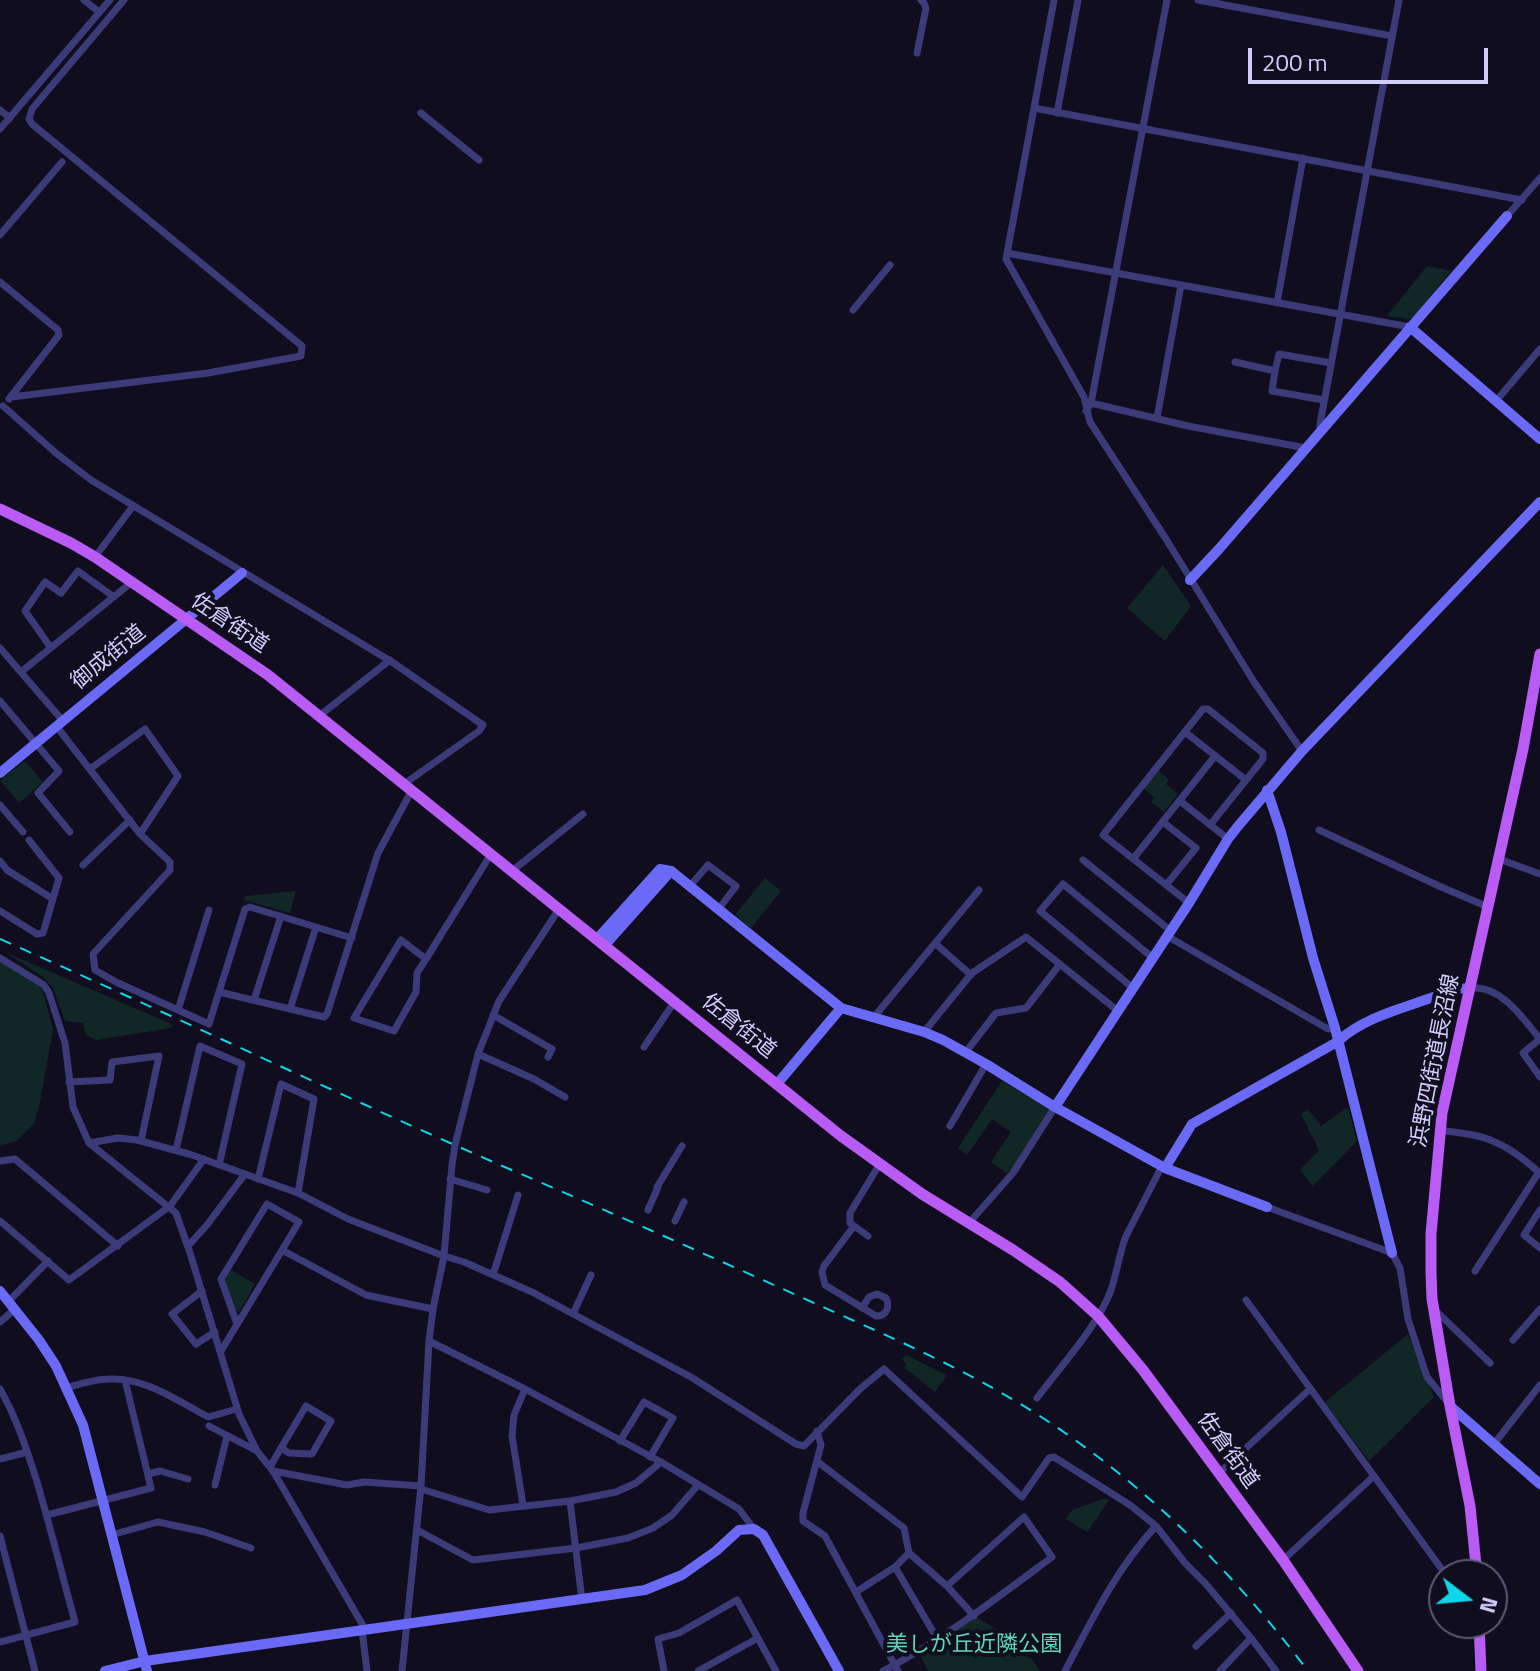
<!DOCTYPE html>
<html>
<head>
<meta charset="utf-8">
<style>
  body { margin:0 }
  #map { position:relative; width:1540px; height:1671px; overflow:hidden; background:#100d1e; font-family:"Titillium Web",sans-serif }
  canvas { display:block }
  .north { position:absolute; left:1428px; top:1559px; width:80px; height:80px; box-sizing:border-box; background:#100d1e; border:2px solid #5d5a77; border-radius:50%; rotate:106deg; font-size:22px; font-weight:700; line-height:32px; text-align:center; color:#d1cdfc }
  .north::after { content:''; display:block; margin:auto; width:28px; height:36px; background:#0dd6e8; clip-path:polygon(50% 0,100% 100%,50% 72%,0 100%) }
  .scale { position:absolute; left:1248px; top:48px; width:240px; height:36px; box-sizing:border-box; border:4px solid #d1cdfc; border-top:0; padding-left:10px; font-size:24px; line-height:28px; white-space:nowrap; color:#d1cdfc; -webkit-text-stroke:6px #100d1e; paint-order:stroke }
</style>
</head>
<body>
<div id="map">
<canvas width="1540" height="1671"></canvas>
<div class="north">N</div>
<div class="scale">200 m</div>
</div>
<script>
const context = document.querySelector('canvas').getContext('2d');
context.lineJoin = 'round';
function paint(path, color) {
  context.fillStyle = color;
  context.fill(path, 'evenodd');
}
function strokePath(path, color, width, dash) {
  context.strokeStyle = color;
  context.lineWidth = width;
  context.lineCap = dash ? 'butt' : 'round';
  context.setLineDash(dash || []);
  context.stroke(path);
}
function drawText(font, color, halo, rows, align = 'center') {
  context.font = font + ' "Titillium Web","Noto Sans JP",sans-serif';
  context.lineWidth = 8;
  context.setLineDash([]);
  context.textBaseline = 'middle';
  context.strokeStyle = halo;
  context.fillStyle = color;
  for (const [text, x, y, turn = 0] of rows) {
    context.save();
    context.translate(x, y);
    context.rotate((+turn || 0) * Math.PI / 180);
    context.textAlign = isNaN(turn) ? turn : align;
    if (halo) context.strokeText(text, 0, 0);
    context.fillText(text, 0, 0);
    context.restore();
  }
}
paint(new Path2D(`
  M1427,266L1451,271L1414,317L1409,319L1387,316Z
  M1163,565L1191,606L1165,641L1127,608Z
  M25,761L43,782L19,803L0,780Z
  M1158,770L1169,780L1166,784L1178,794L1164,812L1151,802L1154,797L1143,788Z
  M765,878L781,891L751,928L735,915Z
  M296,891L290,913L244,900L245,896Z
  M5,952L169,1023L173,1026L171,1028L96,1040L86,1035L83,1023L65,1021L53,988L43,977Z
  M0,960L42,988L53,1029L40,1102L34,1124L16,1141L0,1146Z
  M1002,1081L1051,1110L1008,1174L991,1162L1011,1132L992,1119L967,1155L958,1148Z
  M1348,1107L1357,1141L1313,1186L1300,1170L1319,1150L1301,1114L1308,1109L1321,1126Z
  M229,1269L255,1284L239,1312L233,1309C229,1295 221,1282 229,1269Z
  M1408,1334L1434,1397L1369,1461L1325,1402Z
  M906,1355L947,1375L935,1392L905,1368L906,1364L902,1359Z
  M1105,1498L1109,1500L1087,1532L1066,1519L1072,1510Z
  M974,1616L1002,1632L1000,1646L1032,1659L1040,1671H928L918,1652Z`), '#112726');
strokePath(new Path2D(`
  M84,0L99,12
  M1054,0L1006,259L1084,397L1090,422L1166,539L1254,682L1302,751
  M1198,0L1392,36
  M917,53L926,8L924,3L921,0
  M1034,108L1522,200
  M0,110L10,118
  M421,113L479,160
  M1057,113L1078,0
  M0,129L110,0
  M1507,216L1540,178
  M0,235L62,162
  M1007,253L1410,327
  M0,282L58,330L59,335L9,399
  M1277,303L1303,158
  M853,310L890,265
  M1235,362L1275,371L1272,391L1324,400
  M1275,371L1279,354L1331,363
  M11,397L208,373L301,356L302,346L32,124L29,119L32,109L124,0
  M1496,401L1540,349
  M1091,403L1188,426L1306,448
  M3,406L57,454L91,480L392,662L483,725L479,731L404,784
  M1086,411L1091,403L1167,0
  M1157,418L1181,285
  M1320,432V424L1399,0
  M95,557L133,506
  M0,648L63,721
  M51,648L25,611L45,582L61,593L78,571L114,597
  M21,672L132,582
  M0,701L59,771L38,793L70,832
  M319,716L390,660
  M57,727L140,834L170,862V870L93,954L95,970L116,982L209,1024L245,909L250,907L352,938
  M1185,732L1246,780
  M90,769L145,729L178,776L140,834
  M1180,801L1228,839
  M0,805L23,832
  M1163,822L1196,848L1166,885
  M1319,830L1439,886L1488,907
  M1133,859L1215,756
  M1499,859L1540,874
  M1083,860L1171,931
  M0,861L7,870L53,899
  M83,865L130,820
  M512,871L583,814
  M690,886L708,865L736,886L718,910
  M1189,903L1103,835L1203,709H1208L1263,753V759L1210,825
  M0,911L37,934L43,933L59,878L29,840
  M1167,936L1328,1029L1335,1028
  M936,944L971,975
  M0,958L44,985L49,993L65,1043L73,1107L89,1143L176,1213L190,1253L239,1414L257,1451L273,1471L365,1629
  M426,959L401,940L354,1018L394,1031L416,992L417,973L426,959L491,854
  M1133,988L1040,911L1063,884L1153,958
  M1470,988C1501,985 1522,1017 1540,1039
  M219,992L324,1017L327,1014L378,853L412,790
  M254,1000L281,916
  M290,1009L316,927
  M178,1010L209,910
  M493,1015L552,1049L548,1057
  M874,1017L979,890
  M924,1032L972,973L1026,937L1118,1011
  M1540,1039L1523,1053L1540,1077
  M644,1047L675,1001
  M965,1053L996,1013L1026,1008L1060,964
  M478,1054L534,1079L565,1097
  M69,1082L110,1080L112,1062L159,1056L141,1141
  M950,1126L986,1064
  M1439,1130C1458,1133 1480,1134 1497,1143C1513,1150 1527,1162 1540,1173
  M89,1143L118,1138L137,1140L189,1154L298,1193L348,1219L444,1256L464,1262L532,1292L691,1377L796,1444L804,1446L860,1389L884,1369L1022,1497L1049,1458L1054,1457L1130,1505L1156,1526L1185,1563L1205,1583L1251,1638L1276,1671
  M176,1150L200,1046L242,1064L219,1165
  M0,1161L15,1159L118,1246
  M258,1179L281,1084L314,1099L298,1193
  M450,1179L487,1190
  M657,1187L682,1146
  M1267,1207L1392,1253L1400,1268L1408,1319L1427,1377L1449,1404
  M648,1210L658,1187
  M1540,1210L1524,1235L1540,1248
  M0,1221L69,1280L170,1206L204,1159
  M675,1221L684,1202
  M969,1223L1013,1173L1055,1107
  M854,1226L824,1266L822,1272L825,1285L876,1316C887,1316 890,1307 886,1298L877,1294L869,1297L862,1308
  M868,1236L850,1223V1213L879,1165
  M188,1246L207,1225L245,1174
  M282,1250L366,1295L433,1309
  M1475,1271L1539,1172
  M493,1275L518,1195
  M202,1291L172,1314L196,1344L215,1332
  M1246,1300L1446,1575
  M9,1301L48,1261
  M1436,1311L1490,1363
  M573,1314L591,1275
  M0,1322L15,1309
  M1513,1340L1540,1309
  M429,1341L525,1389L661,1462L739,1509L754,1529
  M221,1351L299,1222L267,1204L221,1279L237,1324
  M66,1388C80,1384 95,1379 109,1379C145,1377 178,1401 208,1417L237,1409
  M0,1389C17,1419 27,1450 37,1482C51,1529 62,1575 75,1622L0,1642
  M1037,1398C1060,1367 1098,1326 1111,1290C1117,1273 1119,1254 1126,1236L1162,1166
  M209,1426L255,1450
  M817,1431L821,1445L803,1513V1521L825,1536L898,1671
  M620,1441L644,1402L673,1418L650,1457
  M1494,1444L1540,1385
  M0,1459L27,1452
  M818,1462L904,1528L909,1553
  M270,1467L281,1448L289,1453L312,1454L331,1421L306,1406L281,1448
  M273,1471L347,1485L364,1482L421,1486
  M1219,1473L1310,1389
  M148,1474L160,1471L188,1479
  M215,1485L227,1436
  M421,1489L489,1510L570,1501L616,1492L636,1483L661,1462
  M570,1501L582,1600
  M523,1505L512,1436L514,1415L525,1389
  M47,1515L151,1488L125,1380
  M417,1530L473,1560L576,1548L628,1538L653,1528L672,1515L698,1485
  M111,1535L158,1522L205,1532L251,1548
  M0,1536L35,1671
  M1283,1560L1374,1476
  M895,1567L938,1640
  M856,1592L895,1567L909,1553L947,1586L974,1616
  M362,1630L367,1671
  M1196,1646L1231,1613
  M402,1671L421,1486L429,1341L433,1309L444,1256L452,1165L455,1145L478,1054L499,1001L559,909
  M664,1671L658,1639L679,1633L737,1600L776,1671
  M698,1671L758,1638
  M883,1671C944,1639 997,1598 1052,1557L1024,1517L947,1586
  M1065,1671C1092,1620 1116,1569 1156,1526
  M1220,1671L1251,1638`), '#3c3b7a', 7);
strokePath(new Path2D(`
  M1410,327L1540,439
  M1190,580L1219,549L1507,216
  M0,773L242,573
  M1267,790L1281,832L1313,958L1335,1028L1392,1253
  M597,939L660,869L671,871L841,1008L924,1032L943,1040L986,1064L1055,1107L1165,1168L1267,1207
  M605,945L671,871
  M777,1084L841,1008
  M1055,1107L1189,903L1228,839L1239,825L1302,751L1540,502
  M1165,1168L1192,1124L1337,1042C1362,1019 1396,1010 1428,999C1442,994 1455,988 1470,988
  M0,1291L39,1340L56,1366L83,1425L147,1671
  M1450,1406L1540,1484
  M105,1671L145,1661L645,1590L682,1575L716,1551L739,1530L754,1529L763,1535L839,1671`), '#6b6af6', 10);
strokePath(new Path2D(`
  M0,509L71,543L95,557L268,675L841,1136L922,1194L1013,1250L1060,1282L1098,1316L1143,1370L1283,1560L1358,1671
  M1477,1575L1470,1506L1450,1406L1432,1299L1431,1273V1234L1442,1113L1523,749L1540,654
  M1479,1623L1481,1671`), '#b95bf5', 11);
strokePath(new Path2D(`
  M0,939C170,1014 337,1094 507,1168C610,1212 712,1257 814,1303C888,1336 963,1368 1032,1411C1141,1480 1231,1569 1308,1671`), '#0dd6e8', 2, [12, 10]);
drawText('22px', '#d1cdfc', '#100d1e', [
  ["佐倉街道",229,624,34],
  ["御成街道",109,658,-39],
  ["佐倉街道",738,1027,39],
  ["浜野四街道長沼線",1436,1061,-79],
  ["佐倉街道",1227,1451,54]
]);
drawText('22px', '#5ed7b7', '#100d1e', [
  ["美しが丘近隣公園",974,1646]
]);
</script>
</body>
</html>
